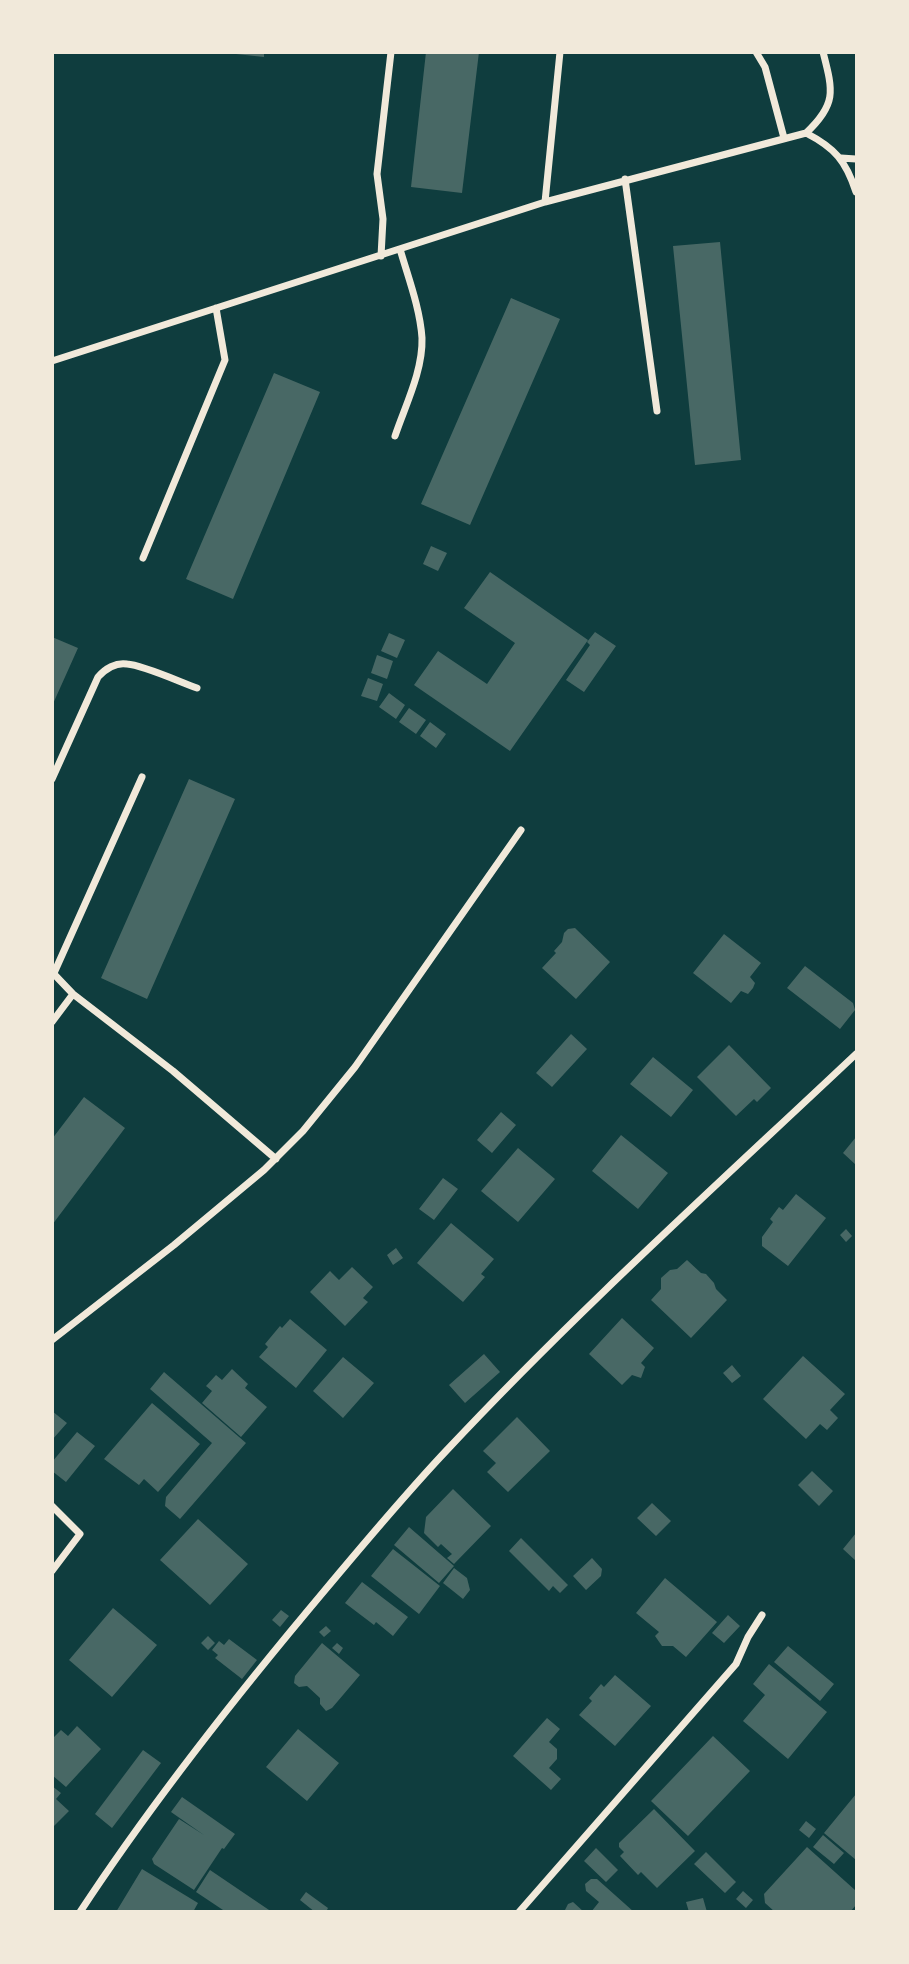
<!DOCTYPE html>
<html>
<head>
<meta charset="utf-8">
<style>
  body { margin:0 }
  #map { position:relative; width:909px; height:1964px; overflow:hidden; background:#0f3d3e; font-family:Lato,sans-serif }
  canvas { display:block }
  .frame { position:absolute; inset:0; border:54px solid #f1e9da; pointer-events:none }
</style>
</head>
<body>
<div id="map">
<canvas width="909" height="1964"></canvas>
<div class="frame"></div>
</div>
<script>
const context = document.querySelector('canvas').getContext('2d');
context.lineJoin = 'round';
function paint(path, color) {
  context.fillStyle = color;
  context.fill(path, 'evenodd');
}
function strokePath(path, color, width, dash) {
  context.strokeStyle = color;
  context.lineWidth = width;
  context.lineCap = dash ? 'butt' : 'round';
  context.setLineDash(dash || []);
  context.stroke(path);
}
paint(new Path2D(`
  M236,52H264V57L236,54Z
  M426,52H479L462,193L411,187Z
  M720,242L741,460L695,465L673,246Z
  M511,298L560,319L470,525L421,504Z
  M274,373L320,392L233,599L186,579Z
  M431,546L447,553L438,571L423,564Z
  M490,572L588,640L510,751L414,685L438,651L487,684L515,643L464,608Z
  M595,632L616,646L584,692L566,680L590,645L587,642Z
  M389,633L405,640L397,658L381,651Z
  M52,637L78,648L52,706Z
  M377,655L393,661L387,679L371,673Z
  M368,678L383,684L377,701L361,696Z
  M389,693L405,705L396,719L379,707Z
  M409,708L426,720L416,734L399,722Z
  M430,722L446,734L436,748L420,736Z
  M189,779L235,799L147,999L101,978Z
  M575,928L610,962L576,999L542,968L556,953L554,951L562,942L564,933L568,929Z
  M724,934L761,963L750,977L755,983L753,988L748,994L741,991L731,1003L693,973Z
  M805,966L853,1003L855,1010L840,1029L787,988Z
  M571,1034L587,1049L552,1087L536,1073Z
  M729,1045L771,1088L757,1102L754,1099L736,1116L697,1077Z
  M653,1057L693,1090L671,1117L630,1084Z
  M84,1097L125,1128L52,1225V1139Z
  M501,1112L516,1125L492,1153L477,1140Z
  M621,1135L668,1173L638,1209L592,1171Z
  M856,1137V1165L843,1153Z
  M518,1148L555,1179L518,1222L481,1191Z
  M443,1178L458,1189L434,1220L419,1209Z
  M796,1194L826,1218L788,1266L762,1246V1237L773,1222L770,1219L779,1207L783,1210Z
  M451,1223L494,1259L481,1274L485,1277L463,1302L417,1263Z
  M846,1229L852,1236L846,1242L840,1235Z
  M396,1248L403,1258L393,1265L387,1255Z
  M687,1260L701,1273L706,1274L714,1283L716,1289L727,1300L691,1338L651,1300L661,1289V1278L670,1270L677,1269Z
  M352,1267L373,1287L363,1298L368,1302L345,1326L310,1292L330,1271L339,1280Z
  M622,1318L654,1348L641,1363L645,1367L641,1378L632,1375L622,1385L589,1354Z
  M290,1319L327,1350L296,1388L259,1357L268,1347L265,1344L280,1326L282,1328Z
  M484,1354L500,1372L465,1403L449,1385Z
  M803,1356L845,1394L830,1410L838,1418L827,1430L820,1424L806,1439L763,1399Z
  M343,1357L374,1383L343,1418L313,1391Z
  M732,1365L741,1376L732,1383L723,1373Z
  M232,1369L248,1384L245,1388L267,1407L241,1437L202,1403L212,1391L206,1386L216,1375L222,1380Z
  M164,1372L246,1443L180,1519L165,1506L166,1497L212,1443L150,1389Z
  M152,1403L200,1444L158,1492L144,1479L139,1485L104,1459Z
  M52,1411L67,1423L52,1440Z
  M517,1417L550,1451L508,1492L487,1472L496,1463L483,1451Z
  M77,1432L95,1446L66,1482L52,1471V1462Z
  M812,1471L833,1491L819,1506L798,1485Z
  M453,1489L491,1526L454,1564L447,1558L452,1554L441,1544L438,1547L424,1533L426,1517Z
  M652,1503L671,1521L656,1536L637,1518Z
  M198,1519L248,1564L210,1605L160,1560Z
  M409,1527L454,1566L439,1583L394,1545Z
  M856,1533V1561L843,1549Z
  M521,1538L568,1585L560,1593L553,1586L549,1591L509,1551Z
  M393,1549L440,1586L419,1614L371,1576Z
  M592,1558L602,1569L601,1576L586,1590L573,1576Z
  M454,1568L467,1578L470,1590L463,1599L443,1583Z
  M665,1578L717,1622L686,1657L673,1646H662L655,1636L659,1632L636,1613Z
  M362,1582L408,1617L393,1636L376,1622L374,1625L345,1603Z
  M113,1608L157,1645L112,1697L69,1660Z
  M281,1610L289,1616L280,1627L272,1620Z
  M728,1615L740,1626L724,1643L712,1633Z
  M326,1626L331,1631L324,1637L319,1632Z
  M208,1636L215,1643L208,1650L201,1643Z
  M229,1639L257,1660L242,1679L215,1658L218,1655L212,1650L219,1641L224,1645Z
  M322,1643L360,1675L332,1708L326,1711L320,1704V1698L307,1686L299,1687L294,1683L295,1676Z
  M337,1643L343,1648L339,1654L332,1648Z
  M788,1646L834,1684L820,1701L774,1662Z
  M769,1664L827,1712L788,1759L743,1721L765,1695L753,1684Z
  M615,1675L651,1706L615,1746L579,1715L592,1701L589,1698L601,1684L604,1687Z
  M547,1718L560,1729L549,1742L557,1749V1759L549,1768L561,1779L551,1790L513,1756Z
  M77,1726L101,1749L66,1787L52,1775V1739L61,1730L68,1736Z
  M298,1729L339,1763L307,1801L266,1767Z
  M713,1736L750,1771L688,1836L651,1801Z
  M143,1750L161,1763L112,1828L95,1814Z
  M52,1786L61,1793L56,1799L69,1811L52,1828Z
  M856,1794V1860L824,1833Z
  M182,1797L235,1834L224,1849L222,1848L194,1890L154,1864L152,1859L179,1819L204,1835L171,1812Z
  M654,1809L695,1851L657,1888L641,1872L638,1875L620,1856L624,1852L619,1847V1843Z
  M806,1821L816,1829L809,1838L799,1830Z
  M823,1835L844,1853L834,1864L813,1847Z
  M807,1847L855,1890L856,1905L850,1912H775L765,1903L764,1894Z
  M596,1848L618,1870L606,1882L584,1861Z
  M706,1852L736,1882L725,1893L694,1864Z
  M142,1869L198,1903L193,1912H116Z
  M210,1870L272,1912H226L196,1892Z
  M591,1879H597L634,1912H591L599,1902L586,1891L585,1884Z
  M743,1891L753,1900L746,1908L736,1899Z
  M306,1892L328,1908L326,1912H315L300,1900Z
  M703,1898L707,1912H689L686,1902Z
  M573,1902L584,1912H564L568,1904Z`), '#486865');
strokePath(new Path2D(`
  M756,52L765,67L784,138
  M806,133C835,148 846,161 856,192
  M841,158L856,159
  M625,179L657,411
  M545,202L560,52
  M381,256L383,219L377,174L391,52
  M52,361L545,202L806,133C837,104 833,91 823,52
  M395,436C405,406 423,371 422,338C420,308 408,277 400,249
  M143,558L225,360L216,308
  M52,779L98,677C105,669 116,662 127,664C143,665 180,682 197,688
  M52,972L73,994L173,1071L276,1159
  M54,973L142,777
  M52,1022L73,994
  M52,1340L174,1245L264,1170L303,1131L355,1067L521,830
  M52,1506L80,1534L52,1571
  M80,1912C149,1807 225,1710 305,1614C351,1559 397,1503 446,1451C576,1312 718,1184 856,1054
  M519,1912L736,1664L748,1637L762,1615`), '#f1e9da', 7);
</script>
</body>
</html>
